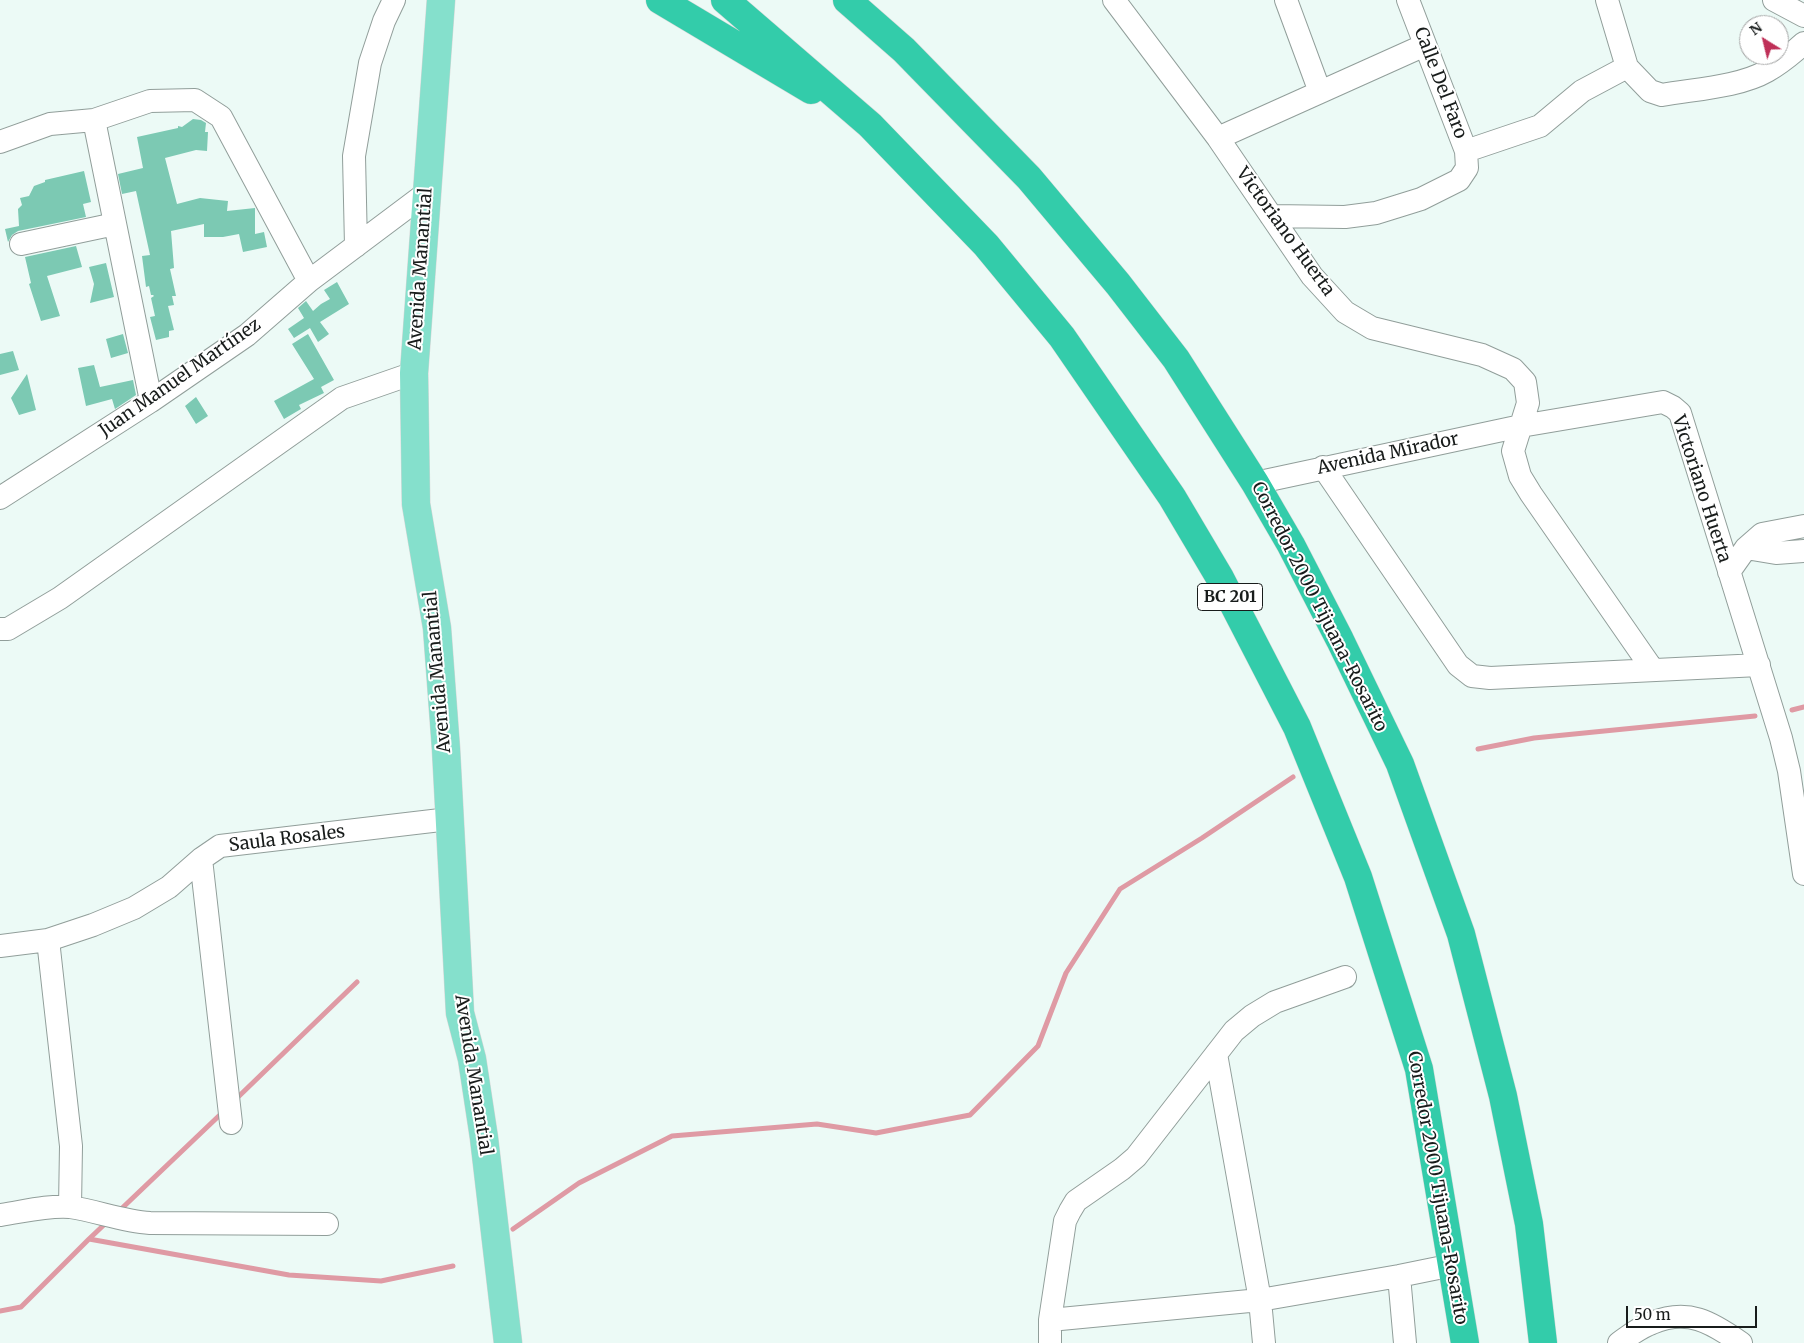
<!DOCTYPE html>
<html>
<head>
<meta charset="utf-8">
<style>
  body { margin:0 }
  #map { position:relative; width:1804px; height:1343px; overflow:hidden; background:#ecfaf6; font-family:Merriweather,serif }
  canvas { display:block }
  .north { position:absolute; left:1739px; top:15px; width:50px; height:50px; box-sizing:border-box; background:#fff; border:1px solid #a3a4a4; border-radius:50%; rotate:324deg; font-size:14px; font-weight:700; line-height:20px; text-align:center; color:#181c1b }
  .north::after { content:''; display:block; margin:auto; width:18px; height:22px; background:#bf3058; clip-path:polygon(50% 0,100% 100%,50% 72%,0 100%) }
  .scale { position:absolute; left:1626px; top:1306px; width:131px; height:22px; box-sizing:border-box; border:2px solid #181c1b; border-top:0; padding-left:6px; font-size:15px; line-height:18px; white-space:nowrap; color:#181c1b; -webkit-text-stroke:4px #fff; paint-order:stroke }
</style>
</head>
<body>
<div id="map">
<canvas width="1804" height="1343"></canvas>
<div class="north">N</div>
<div class="scale">50 m</div>
</div>
<script>
const context = document.querySelector('canvas').getContext('2d');
context.lineJoin = 'round';
function strokePath(path, color, width, dash) {
  context.strokeStyle = color;
  context.lineWidth = width;
  context.lineCap = dash ? 'butt' : 'round';
  context.setLineDash(dash || []);
  context.stroke(path);
}
function paint(path, color) {
  context.fillStyle = color;
  context.fill(path, 'evenodd');
}
function drawText(font, color, halo, rows, align = 'center') {
  context.font = font + ' Merriweather,serif';
  context.lineWidth = 4;
  context.setLineDash([]);
  context.textBaseline = 'middle';
  context.strokeStyle = halo;
  context.fillStyle = color;
  for (const [text, x, y, turn = 0] of rows) {
    context.save();
    context.translate(x, y);
    context.rotate((+turn || 0) * Math.PI / 180);
    context.textAlign = isNaN(turn) ? turn : align;
    if (halo) context.strokeText(text, 0, 0);
    context.fillText(text, 0, 0);
    context.restore();
  }
}
strokePath(new Path2D(`
  M1792,710L1804,707
  M1478,749L1534,738L1755,716
  M235,1100L357,982
  M118,1212L224,1111
  M513,1229L579,1183L672,1136L817,1124L876,1133L970,1115L1038,1046L1066,973L1120,889L1202,838L1293,777
  M89,1239L108,1221
  M0,1311L21,1307L89,1239L289,1275L381,1281L453,1266`), '#df9aa4', 5);
paint(new Path2D(`
  M193,119L201,120L206,123L205,132H208L207,151L196,150L165,158L177,204L200,198L228,201L227,211L255,208V234L264,232L267,247L243,252L239,234L223,237H204V224L171,231L174,268L170,269L176,296H172L174,305L168,306L174,330L169,331V337L156,340L150,317L155,316L151,298L154,296L153,295H151L149,286L146,287L142,256L150,255L136,191L122,194L118,174L143,168L137,137L178,128V126L182,127Z
  M84,171L91,202L83,204L86,217L18,231L12,235L8,242L5,229L19,226L18,209L22,205L20,198L29,196L34,186L45,182V180Z
  M76,246L82,267L47,276L60,316L41,321L29,284L31,283L25,257Z
  M106,263L114,297L90,303L94,284L89,267Z
  M337,282L349,304L320,322L329,334L318,342L310,328L294,338L288,329L304,318L298,308L306,301L313,311L321,304L330,299L324,290Z
  M123,334L128,353L111,358L106,339Z
  M308,334L334,380L321,387L324,393L299,405L301,409L284,419L274,401L314,379L292,344Z
  M13,351L19,370L0,375V354Z
  M94,365L100,387L133,380L136,395L115,409L112,399L86,406L78,368Z
  M27,374L36,410L19,415L11,398Z
  M196,397L208,416L196,424L185,406Z`), '#7cc9b3');
const minor = new Path2D(`
  M1114,0L1218,138L1312,276L1345,312L1372,328L1482,355L1513,369L1525,382L1528,403L1513,451L1520,476L1531,494L1653,670
  M1286,0L1320,92
  M1607,0L1627,67L1650,91L1662,95C1695,89 1739,87 1767,71C1781,63 1793,53 1804,43
  M1774,0L1804,16
  M94,120L151,401
  M1218,138L1425,45
  M0,142L50,124L94,120L150,101L195,100L221,117L309,281
  M1466,151L1540,126L1582,91L1627,67
  M1271,216L1345,217L1376,213L1421,199L1459,180L1467,168L1466,151L1408,0
  M21,244L115,224
  M356,246L354,156L370,63L384,21L394,0
  M1323,467L1458,665L1472,676L1490,678L1759,665
  M1255,483L1521,426L1663,402L1673,407L1680,413L1781,738L1789,771L1804,874
  M0,498L151,401L247,335L309,281L425,194
  M1746,548L1776,553L1804,551
  M1729,572L1746,548L1762,534L1804,526
  M0,629H8L60,598L342,398L414,373
  M201,859L231,1123
  M48,940L71,1146L70,1207
  M0,946L48,940L93,925L134,908L169,887L201,859L220,846L449,819
  M1216,1054L1260,1300L1264,1343
  M0,1215C22,1212 47,1205 70,1207C97,1211 122,1221 150,1223L327,1224
  M1399,1276L1405,1343
  M1050,1320L1260,1300L1399,1276L1453,1265
  M1050,1343V1320L1065,1221L1070,1211L1076,1201L1122,1169L1136,1157L1234,1031L1252,1016L1275,1002L1345,977
  M1619,1343C1629,1336 1640,1327 1652,1323C1688,1308 1711,1322 1741,1343`);
const major = new Path2D(`
  M441,0L414,373L416,504L437,628L446,749L460,1013L472,1059L484,1138L508,1343`);
const highway = new Path2D(`
  M660,0L811,90
  M725,0L870,125L986,245L1062,337L1172,497L1220,578L1297,727L1358,877L1419,1069L1465,1343
  M847,0L904,50L1029,178L1118,284L1176,359L1255,483L1291,545L1340,640L1400,764L1461,934L1503,1096L1529,1224L1543,1343`);
strokePath(minor, '#919e9a', 24);
strokePath(major, '#d5d6d6', 29);
strokePath(highway, '#d5d6d6', 29);
strokePath(minor, '#fff', 22);
strokePath(major, '#85e0cc', 28);
strokePath(highway, '#3ca', 28);
for (const [x, y, w] of [
  [1230,597,65]
]) {
  const box = new Path2D();
  box.roundRect(x - w / 2, y - 13.5, w, 27, 4);
  context.fillStyle = '#fff';
  context.fill(box);
  strokePath(box, '#181c1b', 1);
}
drawText('bold 16px', '#181c1b', null, [
  ["BC 201",1230,597]
]);
drawText('18px', '#181c1b', '#fff', [
  ["Calle Del Faro",1440,83,69],
  ["Victoriano Huerta",1285,232,54],
  ["Avenida Manantial",421,269,-86],
  ["Juan Manuel Martínez",180,378,-35],
  ["Avenida Mirador",1388,454,-12],
  ["Victoriano Huerta",1701,489,72],
  ["Corredor 2000 Tijuana-Rosarito",1319,607,63],
  ["Avenida Manantial",438,672,-95],
  ["Saula Rosales",287,839,-7],
  ["Avenida Manantial",473,1075,81],
  ["Corredor 2000 Tijuana-Rosarito",1437,1188,80]
]);
</script>
</body>
</html>
